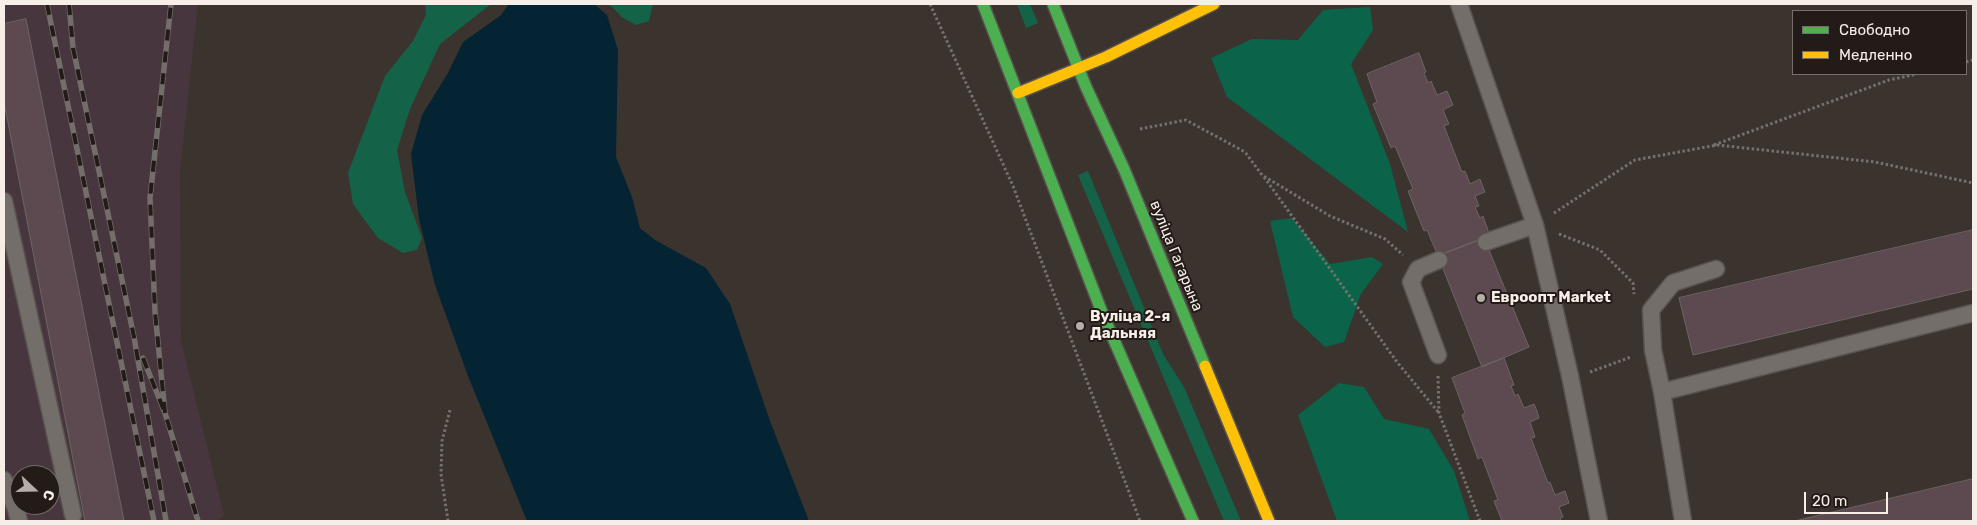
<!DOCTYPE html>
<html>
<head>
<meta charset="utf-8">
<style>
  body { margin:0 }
  #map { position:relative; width:1977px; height:525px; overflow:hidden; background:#3b332e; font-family:Rubik,sans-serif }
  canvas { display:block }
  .frame { position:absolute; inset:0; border:5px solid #f7eee8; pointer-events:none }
  .legend { position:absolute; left:1792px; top:10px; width:175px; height:65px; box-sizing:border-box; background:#221b17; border:1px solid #776f6b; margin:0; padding:6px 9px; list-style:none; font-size:15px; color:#f7eee8 }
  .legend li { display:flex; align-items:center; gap:10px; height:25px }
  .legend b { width:25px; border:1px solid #776f6b }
  .north { position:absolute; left:10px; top:465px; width:50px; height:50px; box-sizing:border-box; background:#221b17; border:1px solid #776f6b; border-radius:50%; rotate:111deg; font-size:14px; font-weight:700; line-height:20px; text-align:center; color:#f7eee8 }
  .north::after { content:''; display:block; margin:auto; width:18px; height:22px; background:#b5ada7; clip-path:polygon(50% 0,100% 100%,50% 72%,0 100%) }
  .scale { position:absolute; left:1804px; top:492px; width:84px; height:22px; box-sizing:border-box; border:2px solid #f7eee8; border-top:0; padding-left:6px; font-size:15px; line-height:18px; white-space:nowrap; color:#f7eee8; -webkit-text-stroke:4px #221b17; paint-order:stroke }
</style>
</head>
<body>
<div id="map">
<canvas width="1977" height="525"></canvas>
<div class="frame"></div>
<ul class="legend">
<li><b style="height:6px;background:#4caf50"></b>Свободно</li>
<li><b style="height:6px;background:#ffc107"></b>Медленно</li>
</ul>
<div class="north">С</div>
<div class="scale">20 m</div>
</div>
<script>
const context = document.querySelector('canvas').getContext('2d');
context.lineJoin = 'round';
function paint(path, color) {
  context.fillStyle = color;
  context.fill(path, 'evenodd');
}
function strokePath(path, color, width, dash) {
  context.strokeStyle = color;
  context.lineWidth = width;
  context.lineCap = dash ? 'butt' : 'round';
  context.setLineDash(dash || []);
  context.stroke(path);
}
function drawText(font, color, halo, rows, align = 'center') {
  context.font = font + ' Rubik,sans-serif';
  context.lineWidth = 4;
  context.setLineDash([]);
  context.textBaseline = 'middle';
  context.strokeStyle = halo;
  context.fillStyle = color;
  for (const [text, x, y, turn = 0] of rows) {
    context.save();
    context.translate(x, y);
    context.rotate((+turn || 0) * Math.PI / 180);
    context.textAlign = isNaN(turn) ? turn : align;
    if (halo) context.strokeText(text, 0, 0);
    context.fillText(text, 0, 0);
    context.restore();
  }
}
paint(new Path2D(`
  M4,4H198L180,171L181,340L224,515L217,521H4ZM20,475H50V505H20Z`), '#47363e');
paint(new Path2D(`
  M425,4H491L440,44L410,109L397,150L405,192L422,238L417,250L403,253L378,238L353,204L348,173L385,76L413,41L426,15Z
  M609,4H653L649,21L636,25L623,18Z
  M1017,4H1030L1038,23L1026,28Z
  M1088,171L1163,354L1184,387L1241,521H1224L1078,175Z`), '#146348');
paint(new Path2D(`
  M1370,7L1373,30L1351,64L1390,164L1408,232L1227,97L1211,58L1252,39L1298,40L1323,10Z
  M1292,218L1330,264L1372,257L1383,264L1361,294L1344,342L1325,347L1293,317L1270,221Z
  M1339,383L1364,387L1384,419L1429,429L1454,471L1470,521H1337L1298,415Z`), '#0b6449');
paint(new Path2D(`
  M509,4H594L607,15L618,50L616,157L632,197L640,228L655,240L706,268L730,304L770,421L809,521H527L468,376L435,285L419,219L411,154L422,115L448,73L463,42L500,16Z`), '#052433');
const building = new Path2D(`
  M26,19L124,521H85L4,102V24Z
  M1419,53L1426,72L1424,73L1428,83L1431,81L1437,95L1447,91L1453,105L1443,110L1449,124L1444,126L1462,172L1465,171L1470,184L1480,179L1483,187L1485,192L1475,196L1479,206L1475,207L1480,218L1483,216L1490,236L1438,256L1427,230L1424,231L1408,191L1413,189L1395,146L1391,148L1373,104L1377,102L1367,74Z
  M1973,230V289L1693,355L1679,298Z
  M1484,238L1529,347L1482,367L1438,256Z
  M1504,358L1514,385L1511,386L1515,396L1518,394L1524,408L1534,404L1537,411L1539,418L1530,422L1535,437L1531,438L1548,483L1550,482L1555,495L1565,491L1569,503L1559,507L1563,517L1560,518L1561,521H1502L1494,501L1498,500L1482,457L1478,459L1462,415L1465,413L1452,378Z
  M1973,479V521H1795Z`);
paint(building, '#5c4a50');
strokePath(building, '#6c6564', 1);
const lane = new Path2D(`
  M1459,4L1535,225L1570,376L1599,521
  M4,201L73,515
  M1486,242L1535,225
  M1438,355L1411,282L1418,269L1439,260
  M1662,392L1653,350L1651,310L1673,283L1716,269
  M4,480L16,509L19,521
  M1683,521L1662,392L1973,313`);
const fast = new Path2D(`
  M983,4L1103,315L1193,521
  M1053,4L1086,87L1124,169L1205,366`);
const slow = new Path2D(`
  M1018,93L1106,57L1214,4
  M1205,366L1269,521`);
strokePath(lane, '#59524e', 19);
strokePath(fast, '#59524e', 14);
strokePath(slow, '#59524e', 14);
strokePath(new Path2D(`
  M930,4L1013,186L1140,521
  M1966,62L1973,60
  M1140,129L1186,120L1245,152L1262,175L1330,216L1385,239L1403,255
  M1714,145L1889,80L1917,74
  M1264,177L1397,362L1439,413
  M1554,213L1635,160L1717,145L1875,162L1973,183
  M1559,234L1600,250L1633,283L1634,294
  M1590,372L1631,357
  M1438,376L1439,413L1480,521
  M448,521L441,474L442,441L450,410`), '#76706d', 3, [2.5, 2.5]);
strokePath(lane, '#746e6a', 16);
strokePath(fast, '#4caf50', 11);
strokePath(slow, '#ffc107', 11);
const rail = new Path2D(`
  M47,4L154,521
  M69,4L73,48L134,337L166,521
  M143,358L165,413L198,521
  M165,413L155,312L150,198L171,4`);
strokePath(rail, '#746e6a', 5.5);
strokePath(rail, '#221b17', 4, [11]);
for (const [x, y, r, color] of [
  [1481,298,5,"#b5ada7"],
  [1080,326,5,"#b5ada7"]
]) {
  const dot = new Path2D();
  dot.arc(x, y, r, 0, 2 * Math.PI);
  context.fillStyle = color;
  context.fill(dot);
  strokePath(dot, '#221b17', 2);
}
drawText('15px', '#f7eee8', '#221b17', [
  ["вуліца Гагарына",1176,256,68]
]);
drawText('bold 15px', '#f7eee8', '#221b17', [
  ["Евроопт Market",1491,298],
  ["Вуліца 2-я",1090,317],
  ["Дальняя",1090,334]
], 'left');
</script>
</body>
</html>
